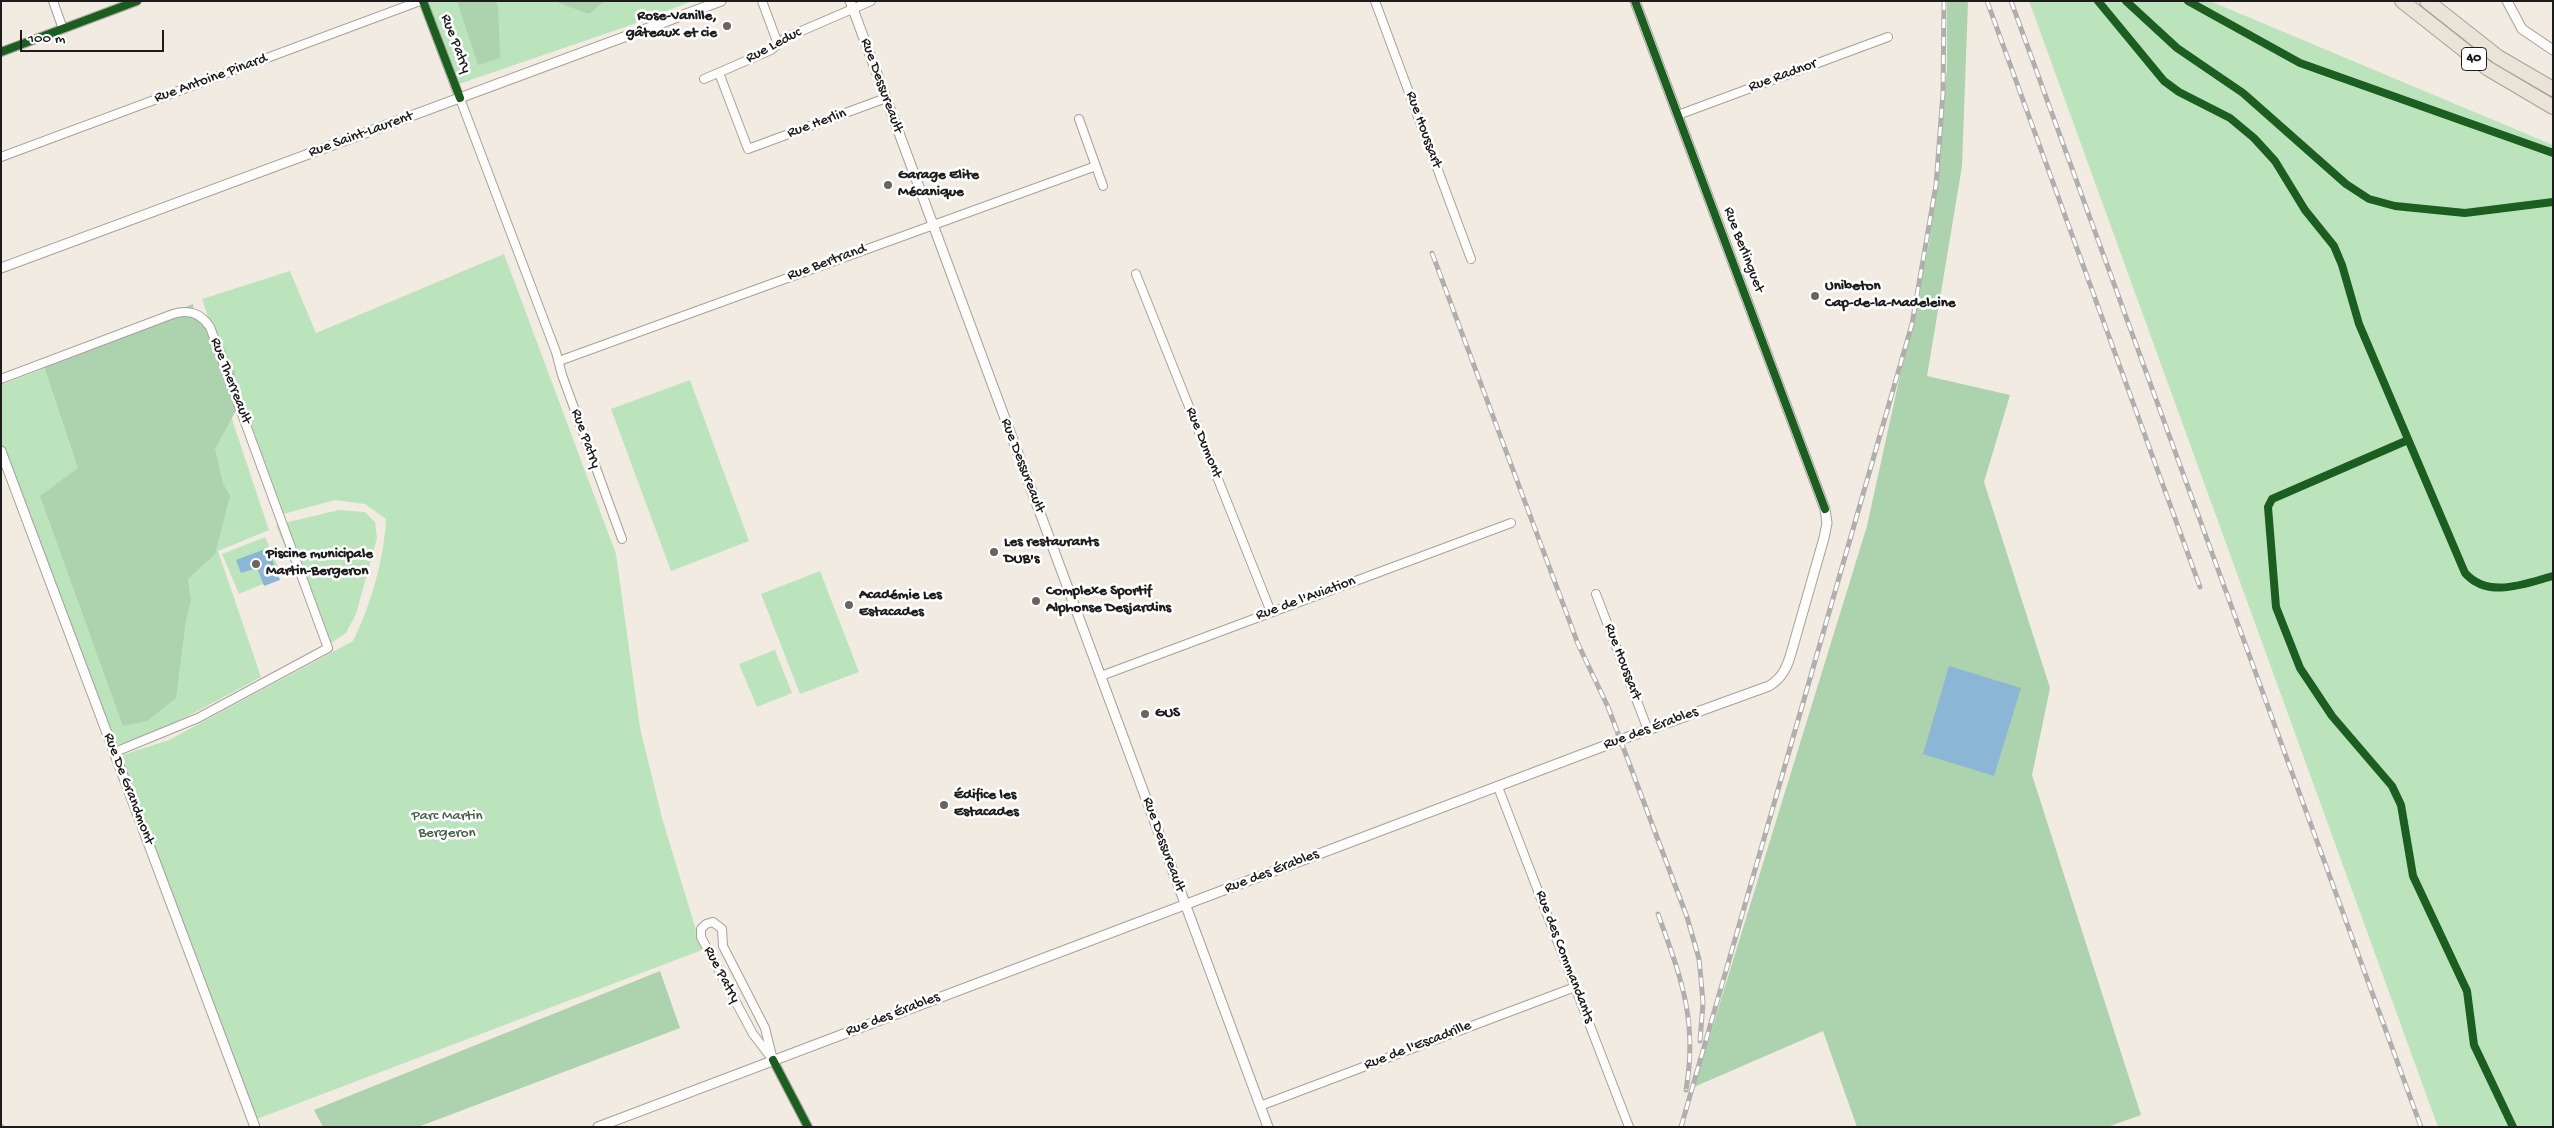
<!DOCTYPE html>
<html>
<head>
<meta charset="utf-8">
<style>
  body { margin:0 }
  #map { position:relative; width:2554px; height:1128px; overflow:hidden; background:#f2ebe1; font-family:"Gochi Hand",sans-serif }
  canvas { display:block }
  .frame { position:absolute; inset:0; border:2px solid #1c1c1c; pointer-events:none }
  .scale { position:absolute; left:20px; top:30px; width:144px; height:22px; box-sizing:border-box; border:2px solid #1c1c1c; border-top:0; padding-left:6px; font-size:15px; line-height:18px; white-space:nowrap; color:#1c1c1c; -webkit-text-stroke:4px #fff; paint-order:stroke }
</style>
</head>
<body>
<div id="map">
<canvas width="2554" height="1128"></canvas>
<div class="frame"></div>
<div class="scale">100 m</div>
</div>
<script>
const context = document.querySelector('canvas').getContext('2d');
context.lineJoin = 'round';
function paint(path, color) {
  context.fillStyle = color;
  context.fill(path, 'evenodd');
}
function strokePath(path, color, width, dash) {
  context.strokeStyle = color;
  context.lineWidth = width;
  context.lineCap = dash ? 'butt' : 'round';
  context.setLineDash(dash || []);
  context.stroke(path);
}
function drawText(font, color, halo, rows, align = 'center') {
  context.font = font + ' "Gochi Hand",sans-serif';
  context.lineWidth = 5;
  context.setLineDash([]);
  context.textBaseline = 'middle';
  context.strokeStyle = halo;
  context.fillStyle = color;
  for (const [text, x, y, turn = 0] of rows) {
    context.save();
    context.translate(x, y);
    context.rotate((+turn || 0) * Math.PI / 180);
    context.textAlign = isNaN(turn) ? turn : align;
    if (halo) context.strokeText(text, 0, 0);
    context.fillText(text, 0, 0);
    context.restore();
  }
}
paint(new Path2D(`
  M424,1H692L628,26L456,85Z
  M2029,1H2210L2553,145V1127H2438Z
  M504,254L616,554L640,728L662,818L702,950L249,1122L113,758L169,740L353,641C371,605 384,559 386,519L365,504L335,500L276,516L202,299L290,271L316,333Z
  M152,328L213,362L269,530L218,551L261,677L164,729L111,747L1,448V385Z
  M690,380L749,541L671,571L611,409Z
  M339,510L365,512L375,522L377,538L356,614L346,633L325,647L276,525Z
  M265,537L282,576L239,594L222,554Z
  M820,571L859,672L800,694L761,594Z
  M775,650L792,693L757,707L739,664Z`), '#bce4bc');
paint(new Path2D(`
  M457,1H495L498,7L500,58L478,65Z
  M554,1H604L589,14Z
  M1947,1H1968L1962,166L1927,376L2010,395L1984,482L2050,688L2032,775L2141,1115L2107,1127H1857L1823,1031L1694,1087L1867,526L1929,243L1947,68Z
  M193,304L194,316L220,339L234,368L240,403L215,449L223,484L230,496L215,554L188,579L191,600L186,620L176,698L147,721L123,726L40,496L78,468L43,363Z
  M660,971L680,1028L418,1127H323L314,1110Z`), '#acd2ae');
paint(new Path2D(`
  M268,548L280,580L264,586L257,568L241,573L236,560Z
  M1949,666L2021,688L1994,776L1923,754Z`), '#8cb6d6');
const minor = new Path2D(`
  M53,1L63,29
  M423,1L556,352L562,375L622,539
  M762,1L778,44
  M1375,1L1471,259
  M1,52L137,1
  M719,73L748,149L886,98
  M704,79L771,50L785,38L871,1
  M1678,115L1888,37
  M1079,119L1103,186
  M1,157L420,1
  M1136,274L1271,612
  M559,361L1096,166
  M1,379L173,314C188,309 201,313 210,327L328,648L198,718L115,752
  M1596,594L1648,730
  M1101,676L1511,523
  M1498,787L1629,1127
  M773,1060L765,1028L723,946L722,929L713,922L706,924L701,929V937L753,1034L773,1060L808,1127
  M1260,1106L1575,987`);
const tertiary = new Path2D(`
  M850,1L1268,1127
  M2507,1L2522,29L2553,50
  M1,268L721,1
  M1,451L255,1127
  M598,1127L1620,740L1769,686C1783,678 1788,665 1792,650L1824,538L1827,523L1825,509L1635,1`);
const motorway = new Path2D(`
  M2402,1L2487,68L2553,107
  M2427,1L2498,57L2553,89`);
strokePath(minor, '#a5a19b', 10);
strokePath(tertiary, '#a5a19b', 11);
strokePath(motorway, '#a5a19b', 16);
strokePath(minor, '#fdfcfa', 8);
strokePath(tertiary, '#fdfcfa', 9);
strokePath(motorway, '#eae3d8', 14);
const rail = new Path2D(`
  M1987,1L2200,587
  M2011,1L2421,1127
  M1432,253L1578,644L1608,707L1687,917L1699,959L1701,979L1703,1003L1700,1041
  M1658,914C1681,978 1698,1020 1686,1090
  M1,1126L2,1127
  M1681,1127L1912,324L1936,185L1943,93L1944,1`);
strokePath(rail, '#b0afad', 5);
strokePath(rail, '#fff', 3, [9]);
strokePath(new Path2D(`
  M423,1L460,98
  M1635,1L1825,509
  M2098,1L2164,81L2179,92L2230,118L2254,138L2275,161L2305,210L2334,246L2342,265L2359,324L2465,573C2488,599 2524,584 2553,576
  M2126,1L2177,48L2243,93L2346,184L2369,199L2395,206L2465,213L2553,202
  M2188,1L2300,63L2553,153
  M1,52L137,1
  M2408,440L2272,499L2268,507L2276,607L2300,668L2332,716L2392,786L2401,805L2413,876L2467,991L2474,1045L2513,1127
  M773,1060L808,1127`), '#1b5e20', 8);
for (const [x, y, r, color] of [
  [727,26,5,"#676461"],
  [888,185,5,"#676461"],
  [1815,296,5,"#676461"],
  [994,552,5,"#676461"],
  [256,564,5,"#676461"],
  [1036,601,5,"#676461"],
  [849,605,5,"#676461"],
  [1145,714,5,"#676461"],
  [944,805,5,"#676461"]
]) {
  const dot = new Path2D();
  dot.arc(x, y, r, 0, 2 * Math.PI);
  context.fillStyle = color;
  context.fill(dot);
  strokePath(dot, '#fff', 2);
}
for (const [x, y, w] of [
  [2474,59,25]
]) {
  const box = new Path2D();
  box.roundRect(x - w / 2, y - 11.5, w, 23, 4);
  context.fillStyle = '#fff';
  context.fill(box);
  strokePath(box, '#1c1c1c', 1);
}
drawText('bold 14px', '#1c1c1c', null, [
  ["40",2474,59]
]);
drawText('bold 15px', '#1c1c1c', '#fff', [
  ["Rose-Vanille,",717,17,"right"],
  ["gâteaux et cie",717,34,"right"],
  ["Garage Elite",898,176],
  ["Mécanique",898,193],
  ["Unibeton",1825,287],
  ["Cap-de-la-Madeleine",1825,304],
  ["Les restaurants",1004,543],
  ["DUB's",1004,560],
  ["Piscine municipale",266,555],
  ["Martin-Bergeron",266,572],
  ["Complexe Sportif",1046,592],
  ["Alphonse Desjardins",1046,609],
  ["Académie Les",859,596],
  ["Estacades",859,613],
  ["GUS",1155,714],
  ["Édifice les",954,796],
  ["Estacades",954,813]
], 'left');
drawText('15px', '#1c1c1c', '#fff', [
  ["Rue Patry",455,44,69],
  ["Rue Leduc",774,46,-28],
  ["Rue Radnor",1783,76,-20],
  ["Rue Antoine Pinard",211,79,-20],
  ["Rue Dessureault",881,86,70],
  ["Rue Herlin",817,124,-20],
  ["Rue Houssart",1423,130,70],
  ["Rue Saint-Laurent",361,135,-20],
  ["Rue Berlinguet",1743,250,69],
  ["Rue Bertrand",827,263,-20],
  ["Rue Therreault",230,381,69],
  ["Rue Patry",585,439,70],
  ["Rue Dumont",1203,443,68],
  ["Rue Dessureault",1022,466,69],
  ["Rue de l'Aviation",1306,599,-20],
  ["Rue Houssart",1622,662,69],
  ["Rue des Érables",1651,729,-20],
  ["Rue De Grandmont",128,789,69],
  ["Rue Dessureault",1163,845,70],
  ["Rue des Érables",1272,872,-21],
  ["Rue des Commandants",1564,957,69],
  ["Rue Patry",721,975,62],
  ["Rue des Érables",893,1015,-21],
  ["Rue de l'Escadrille",1418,1046,-21]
]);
drawText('15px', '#44604a', '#fff', [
  ["Parc Martin",447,817],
  ["Bergeron",447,834]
]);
</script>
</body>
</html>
